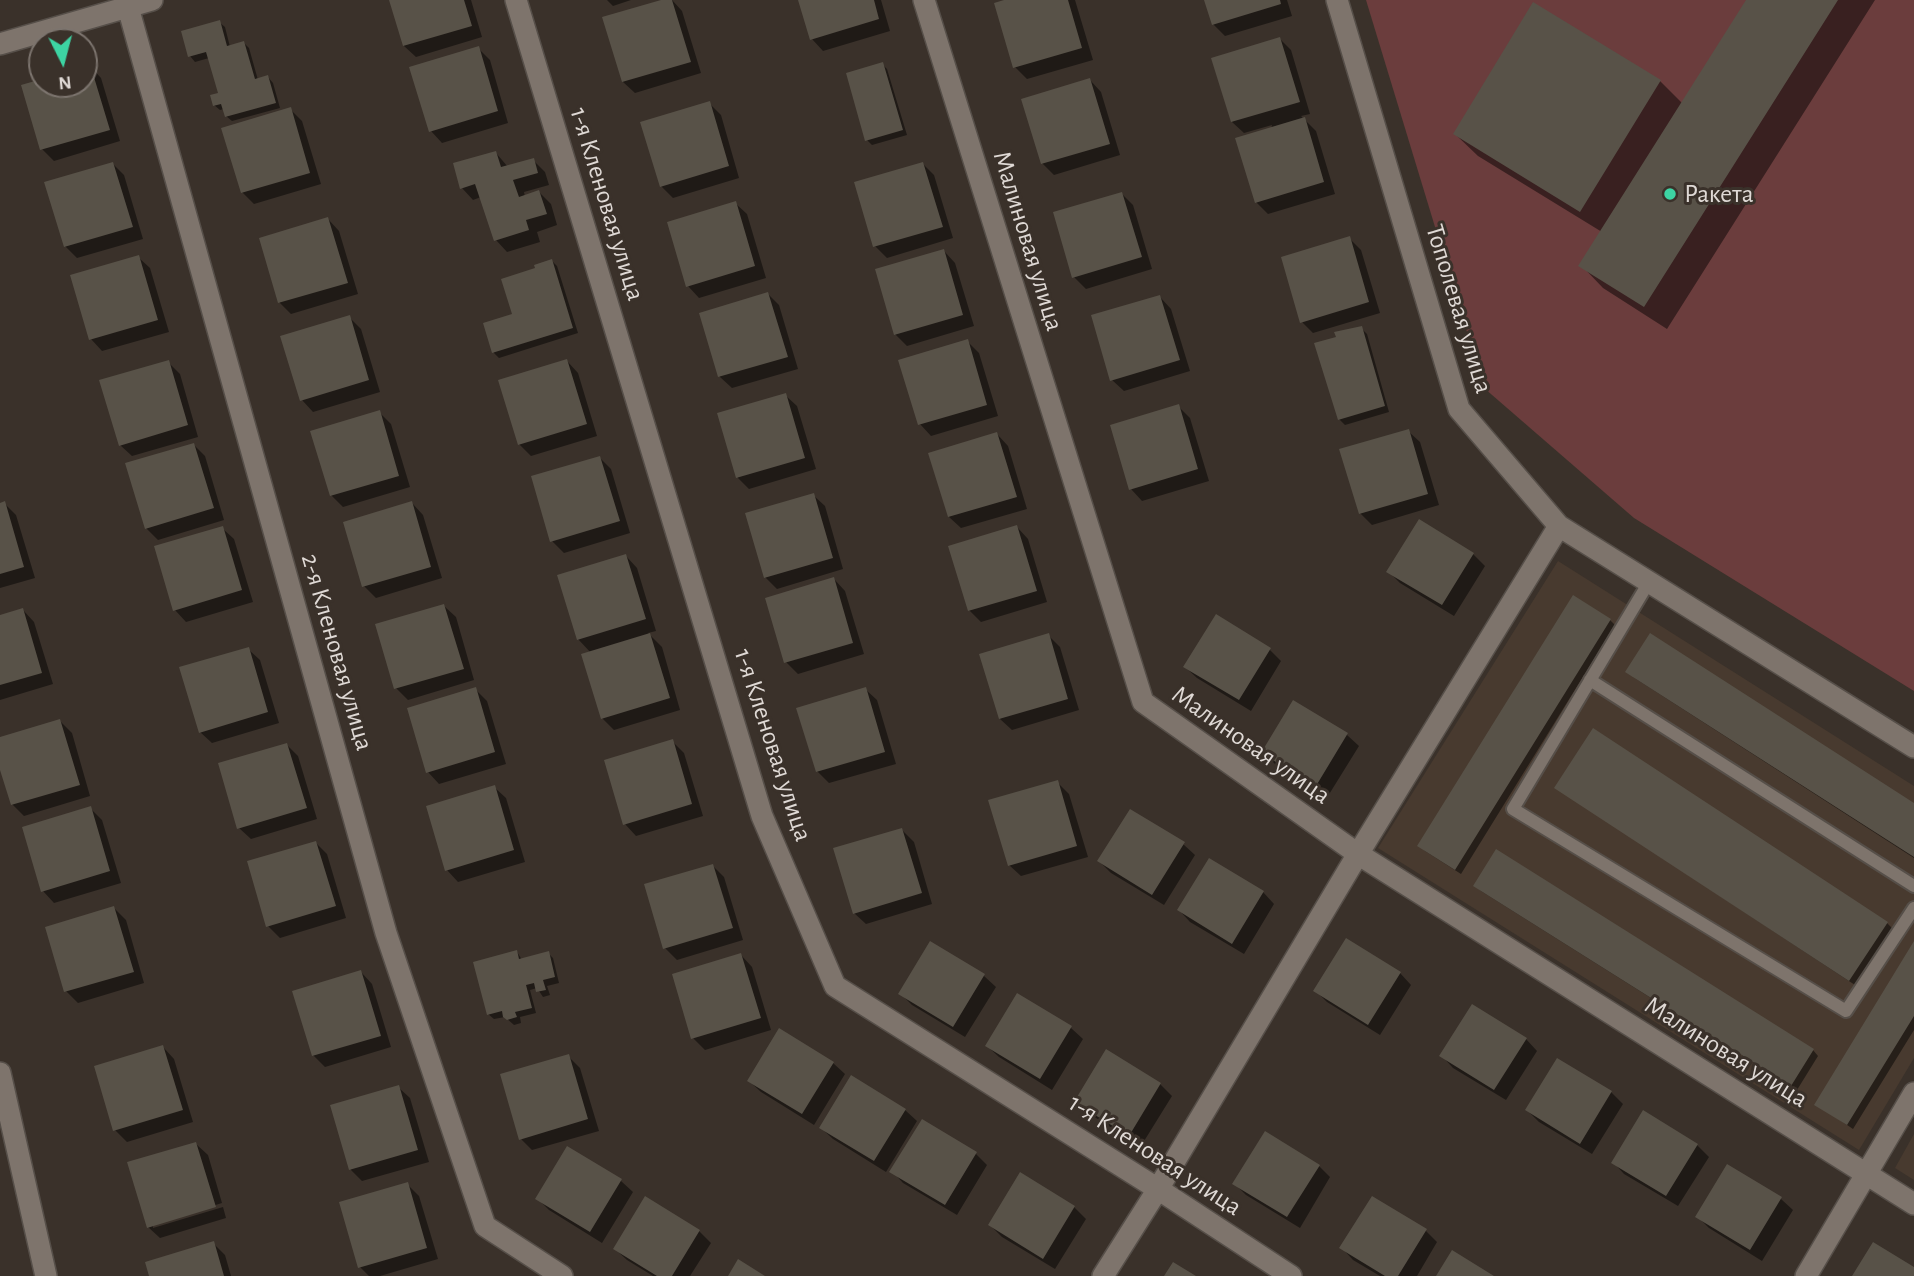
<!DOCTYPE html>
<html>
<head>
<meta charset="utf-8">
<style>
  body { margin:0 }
  #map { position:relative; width:1914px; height:1276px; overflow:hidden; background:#3a312a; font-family:"Alegreya Sans",sans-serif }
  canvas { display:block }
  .north { position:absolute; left:28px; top:28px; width:70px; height:70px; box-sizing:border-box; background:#3a312a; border:2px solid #7c746e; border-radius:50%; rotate:174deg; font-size:19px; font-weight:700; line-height:28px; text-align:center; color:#dfd9d5 }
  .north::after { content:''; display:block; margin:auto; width:24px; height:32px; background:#3dd4a3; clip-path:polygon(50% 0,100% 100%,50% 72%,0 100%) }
</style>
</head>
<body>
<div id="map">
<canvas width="1914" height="1276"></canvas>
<div class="north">N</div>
</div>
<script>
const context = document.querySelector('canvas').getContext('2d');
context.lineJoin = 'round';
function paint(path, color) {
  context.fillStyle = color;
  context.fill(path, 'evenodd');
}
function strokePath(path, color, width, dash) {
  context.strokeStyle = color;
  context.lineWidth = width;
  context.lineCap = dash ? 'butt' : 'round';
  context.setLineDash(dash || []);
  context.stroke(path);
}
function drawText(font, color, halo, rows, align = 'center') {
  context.font = font + ' "Alegreya Sans",sans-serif';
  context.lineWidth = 6;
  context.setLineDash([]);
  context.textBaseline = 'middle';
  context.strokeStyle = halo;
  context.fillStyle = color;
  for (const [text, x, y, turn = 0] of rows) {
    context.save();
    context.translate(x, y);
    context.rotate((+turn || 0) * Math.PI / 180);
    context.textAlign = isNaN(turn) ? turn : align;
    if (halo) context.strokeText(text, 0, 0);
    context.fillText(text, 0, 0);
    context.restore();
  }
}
paint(new Path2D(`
  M1558,561L1914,786V1058L1859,1150L1378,848Z
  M1914,1134V1180L1895,1168Z`), '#483a2f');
paint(new Path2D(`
  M1366,0H1914V691L1634,518L1484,388Z`), '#6b3d3d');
paint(new Path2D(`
  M391,0H471L482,37L416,57L404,46Z
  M607,0H631L613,6Z
  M667,0H672L682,11L701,73L635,93L623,82Z
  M800,0H881L890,31L823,51L812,39Z
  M1010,0H1075L1093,60L1027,79L1015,67Z
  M1206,0H1287L1292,16L1225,36L1213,24Z
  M1748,0H1875L1667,329L1603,288L1581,265L1602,232L1478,156L1455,134L1660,81L1683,104Z
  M219,22L225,27L230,47L244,43L249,48L258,80L268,77L273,83L280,108L232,121L226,116L224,109L220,110L214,105L220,94L209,58L195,62L190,56Z
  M1280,39L1291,50L1310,114L1301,116L1316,131L1335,194L1268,214L1256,202L1272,125L1244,133L1232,122Z
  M478,48L490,60L508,123L442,143L431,131Z
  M882,64L887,69L907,135L872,145L867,140Z
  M90,66L101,78L120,141L54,161L42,149V80V84H84V68Z
  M1090,80L1101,92L1120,155L1054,175L1042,163Z
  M709,103L721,115L739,178L673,198L661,186Z
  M290,109L302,121L321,184L254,204L242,192Z
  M496,153L508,167L533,160L545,172L549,185L524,192L525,197L539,192L551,204L557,225L537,232L540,242L507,252L496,240L481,197L473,200L462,188Z
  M113,164L124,175L143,239L77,258L65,246Z
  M923,164L934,175L953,238L887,258L875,246Z
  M1122,194L1133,205L1152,269L1086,289L1074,277Z
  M735,203L747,214L766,278L699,298L688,286Z
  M328,219L339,231L358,294L291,314L280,303L261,239Z
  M1349,238L1361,250L1380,313L1313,333L1302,322Z
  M944,251L955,263L974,326L907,346L895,334Z
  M138,257L150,268L169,332L102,351L91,339Z
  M552,261L557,266L578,333L499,358L494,353L485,324L514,315L537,269Z
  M768,294L779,305L798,369L732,388L720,377L701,314Z
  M1160,297L1171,309L1190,371L1124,391L1112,380Z
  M349,317L361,329L380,392L313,412L302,400Z
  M1361,328L1367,334L1389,412L1345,425L1339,419Z
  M967,341L979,353L998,416L931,436L920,424Z
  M567,361L578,373L597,436L531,456L519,444Z
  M168,362L180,374L198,437L132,456L120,445Z
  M785,395L797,406L816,469L749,489L738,478L719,414Z
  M1178,406L1190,418L1209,481L1142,501L1131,489Z
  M379,412L391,424L410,487L343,507L331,495Z
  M1408,431L1420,442L1439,505L1372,525L1360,513Z
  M997,434L1008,446L1027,509L961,528L949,517Z
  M194,445L205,456L224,520L158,540L146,528Z
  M600,458L611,469L630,533L564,553L552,541Z
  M813,495L825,506L843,569L777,589L765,577Z
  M4,503L16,515L35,578L0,588V505Z
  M412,503L423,515L442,578L376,598L364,586Z
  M1017,527L1028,539L1047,602L981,622L969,610Z
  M222,528L234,539L253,602L186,622L175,610Z
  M1473,554L1485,566L1454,616L1400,583L1389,572Z
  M626,556L637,568L656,631L648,633L662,647L680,710L614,730L602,718L591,653L578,639Z
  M834,579L845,591L864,654L798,674L786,662Z
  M444,606L456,617L474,680L408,700L396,688Z
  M23,610L34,622L53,684L0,700V616Z
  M1610,620L1615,625L1461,874L1425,851L1419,846Z
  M1048,635L1060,647L1079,710L1012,730L1000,719Z
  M248,649L260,660L279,723L212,743L200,732Z
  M1269,649L1281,661L1251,711L1197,678L1185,667Z
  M1633,677L1914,805V858Z
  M475,689L487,701L506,764L439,784L428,772Z
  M865,689L877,700L896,764L829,783L817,771Z
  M1294,702L1347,735L1359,746L1328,796L1275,764L1263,752Z
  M60,721L72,733L90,796L24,816L12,804L0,763V739Z
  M672,741L684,753L703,816L636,836L625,824Z
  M287,745L298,756L317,819L251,839L239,828Z
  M1057,782L1069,794L1088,857L1021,876L1009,865Z
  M494,787L506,798L525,862L458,882L447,870Z
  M1556,788L1887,923L1892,928L1855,985Z
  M90,808L102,820L121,883L54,903L43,891Z
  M902,830L914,842L932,904L866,924L854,913Z
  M316,843L327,854L346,918L280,938L268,926Z
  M1183,844L1195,855L1164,905L1111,873L1099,861Z
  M1497,852L1813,1050L1818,1056L1797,1090L1481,891L1475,886Z
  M713,866L724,877L743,940L677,960L665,948Z
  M1263,892L1274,904L1244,954L1190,922L1179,910Z
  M114,908L126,920L144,983L78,1003L66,991Z
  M931,943L984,976L996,987L965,1037L912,1005L900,993Z
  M1914,945V1030L1853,1129L1816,1104Z
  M517,952L522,960L548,953L553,958L559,983L547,986L550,995L543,997L537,988L530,990L536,1013L520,1017L521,1023L514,1025L505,1017L494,1019L488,1014Z
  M741,955L752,967L771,1030L705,1050L693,1038Z
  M361,972L372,984L391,1047L325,1067L313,1055Z
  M1400,973L1411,985L1380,1035L1327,1002L1316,991Z
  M1018,995L1071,1028L1083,1039L1052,1090L999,1057L987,1046Z
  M1526,1039L1537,1051L1506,1100L1453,1068L1442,1056Z
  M163,1047L174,1059L193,1122L127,1142L115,1130Z
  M568,1056L580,1068L599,1131L532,1150L521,1139Z
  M1558,1060L1611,1092L1623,1104L1592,1154L1539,1122L1527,1110Z
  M833,1063L845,1074L814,1125L761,1092L749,1081Z
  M1160,1084L1172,1096L1141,1146L1088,1113L1076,1102Z
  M398,1087L410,1098L429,1162L362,1181L351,1170L332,1106Z
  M905,1110L917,1121L886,1172L833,1139L821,1128Z
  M196,1144L208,1155L222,1203L153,1224V1228L223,1207L226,1218L160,1238L148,1227Z
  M1697,1145L1709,1157L1678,1206L1624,1174L1613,1162Z
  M568,1148L621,1181L633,1192L602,1243L549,1210L537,1198Z
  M976,1154L987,1165L957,1215L903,1183L892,1171Z
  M1319,1166L1330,1177L1300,1228L1246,1195L1235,1184Z
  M1728,1166L1781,1199L1793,1210L1762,1261L1709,1228L1697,1216Z
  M407,1184L419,1196L438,1259L380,1276H369L360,1267Z
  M1074,1207L1086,1219L1055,1269L1002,1237L990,1225Z
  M699,1231L711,1243L690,1276H653L627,1260L615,1249Z
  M1426,1231L1437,1242L1417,1276H1380L1353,1260L1342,1248Z
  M213,1243L225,1255L231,1276H151Z`), '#0007');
paint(new Path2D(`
  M389,0H464L472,26L403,46Z
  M661,0H672L691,62L622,82L602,17Z
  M798,0H874L879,19L810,40Z
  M1004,0H1068L1082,48L1013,68L994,3Z
  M1204,0H1280L1281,4L1212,25Z
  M1746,0H1838L1644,307L1578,266Z
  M1533,2L1661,80L1580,212L1453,134Z
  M220,20L227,46L244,41L255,79L268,75L276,103L225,117L221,104L213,106L210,95L218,93L206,52L188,57L181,31Z
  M1280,37L1300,102L1231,122L1211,58Z
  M479,46L498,111L429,132L409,67Z
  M883,62L903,130L865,141L846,73Z
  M90,64L110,130L40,150L21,85L42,79V84H84V66Z
  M1090,78L1110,144L1041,164L1021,99Z
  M710,101L729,166L660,187L640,122Z
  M291,107L310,173L241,193L221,128Z
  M1305,117L1324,182L1255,203L1235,138Z
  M496,151L501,167L534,158L538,173L513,180L519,197L539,190L547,214L526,220L529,230L494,241L475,184L460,189L453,163Z
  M113,162L133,227L64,247L44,182Z
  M923,162L943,227L873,247L854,182Z
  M1122,192L1142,257L1072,278L1053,212Z
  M736,201L755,266L686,287L667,222Z
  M328,217L348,283L278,303L259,238Z
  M1350,236L1369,302L1300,323L1281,257Z
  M944,249L963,315L894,335L875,269Z
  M139,255L158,320L89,340L70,275Z
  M552,259L573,328L492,353L483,323L512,314L501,279L535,268L534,265Z
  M768,292L788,357L718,377L699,313Z
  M1160,295L1180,360L1110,381L1091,315Z
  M350,315L369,380L300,401L280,336Z
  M1362,326L1385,406L1338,420L1314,343L1336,337L1334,332Z
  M968,339L987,405L918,425L898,360Z
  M567,359L587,424L518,445L498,380Z
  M169,360L188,425L119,446L99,380Z
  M786,393L805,458L736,478L717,413Z
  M1179,404L1198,469L1129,490L1110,425Z
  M380,410L399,476L330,496L310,431Z
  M1409,429L1428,494L1359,514L1339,449Z
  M997,432L1017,497L948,517L928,453Z
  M194,443L214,508L145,529L125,463Z
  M600,456L620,521L550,542L531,476Z
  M814,493L833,558L764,578L745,513Z
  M5,501L24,567L0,574V503Z
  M412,501L431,567L362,587L343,522Z
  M1419,519L1474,553L1442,605L1386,572Z
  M1017,525L1037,591L968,611L948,546Z
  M223,526L242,590L173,611L154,546Z
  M626,554L646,619L577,640L557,575Z
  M834,577L853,643L784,663L765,598Z
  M1573,595L1611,619L1455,870L1417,846Z
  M444,604L464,669L394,689L375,624Z
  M23,608L42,673L0,685V615Z
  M1216,614L1271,648L1239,700L1183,667Z
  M650,633L670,698L601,719L581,654Z
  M1049,633L1068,699L999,719L979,654Z
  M1650,633L1914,803V857L1625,672Z
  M249,647L268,712L199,733L179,667Z
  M476,687L495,752L426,773L407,708Z
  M866,687L885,752L816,772L796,708Z
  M1293,700L1348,733L1316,786L1261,753Z
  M60,719L80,785L11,805L0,770V737Z
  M1593,728L1888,922L1849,981L1554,788Z
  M673,739L692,804L623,825L604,760Z
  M287,743L307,808L237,829L218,763Z
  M1058,780L1077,846L1008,866L988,800Z
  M495,785L514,850L445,871L426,806Z
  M91,806L110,871L41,892L22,827Z
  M1130,809L1185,842L1152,895L1097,861Z
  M902,828L922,893L853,914L833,848Z
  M316,841L336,906L266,927L247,861Z
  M1496,849L1814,1049L1791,1086L1473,886Z
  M1209,858L1264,891L1232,944L1177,910Z
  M713,864L733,928L663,949L644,884Z
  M114,906L134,972L64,992L45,927Z
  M1346,938L1401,972L1368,1025L1313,991Z
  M930,941L985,974L953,1027L898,994Z
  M1914,941V1016L1847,1125L1814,1105Z
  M517,950L519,959L549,951L555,977L543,980L546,990L536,992L534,983L526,985L532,1008L515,1012L517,1017L507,1020L503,1017L502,1011L487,1015L473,962Z
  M741,953L761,1018L691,1039L672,974Z
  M361,970L381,1036L312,1056L292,991Z
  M1017,993L1072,1026L1040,1079L985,1046Z
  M1472,1004L1527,1038L1494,1090L1439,1056Z
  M779,1028L834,1062L802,1114L747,1081Z
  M163,1045L183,1110L113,1131L94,1066Z
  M1106,1049L1161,1083L1129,1136L1074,1102Z
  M569,1054L588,1119L519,1140L500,1074Z
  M1557,1058L1612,1091L1580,1144L1525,1110Z
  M851,1075L906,1109L874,1161L819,1128Z
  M399,1085L418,1150L349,1170L330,1105Z
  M1643,1110L1698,1144L1666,1196L1611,1163Z
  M922,1119L977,1152L945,1205L889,1172Z
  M1265,1131L1320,1165L1287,1217L1232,1184Z
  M196,1142L216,1207L147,1228L127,1162Z
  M567,1146L622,1179L590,1232L535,1199Z
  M1727,1164L1782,1197L1750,1250L1695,1217Z
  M1020,1172L1075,1206L1043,1259L988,1225Z
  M408,1182L427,1248L358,1268L339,1202Z
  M645,1196L700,1230L672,1276H657L613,1249Z
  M1372,1196L1427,1229L1398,1276H1385L1339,1248Z
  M214,1241L224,1276H149L145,1262Z
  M1873,1242L1914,1267V1276H1852Z
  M1452,1250L1494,1276H1436Z
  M738,1259L765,1276H728Z
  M1173,1262L1196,1276H1164Z`), '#585248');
const lane = new Path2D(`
  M1649,582L1513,809L1846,1011L1914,908
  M1590,680L1914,886`);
const street = new Path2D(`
  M126,0L386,933L485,1226L562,1276
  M516,0L762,816L835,986L1158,1189L1291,1276
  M924,0L1143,702L1358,854L1914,1204
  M1337,0L1459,409L1559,526L1914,747
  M0,44L152,0
  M0,1073L46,1276
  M1103,1276L1158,1189L1358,854L1559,526
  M1806,1276L1914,1093`);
strokePath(lane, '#564f49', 16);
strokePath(street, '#564f49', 24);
strokePath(lane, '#7e746c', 12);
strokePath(street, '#7e746c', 21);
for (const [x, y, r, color] of [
  [1670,194,7,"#3dd4a3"]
]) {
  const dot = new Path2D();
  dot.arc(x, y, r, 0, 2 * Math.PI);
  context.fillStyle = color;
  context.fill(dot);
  strokePath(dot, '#3a312a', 2.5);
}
drawText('26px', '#dfd9d5', '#3a312a', [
  ["Ракета",1684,194]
], 'left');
drawText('26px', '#dfd9d5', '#3a312a', [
  ["1-я Кленовая улица",607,204,73],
  ["Малиновая улица",1028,241,73],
  ["Тополевая улица",1459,309,73],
  ["2-я Кленовая улица",337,652,74],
  ["1-я Кленовая улица",773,745,72],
  ["Малиновая улица",1251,745,35],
  ["Малиновая улица",1726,1052,32],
  ["1-я Кленовая улица",1155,1155,33]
]);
</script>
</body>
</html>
